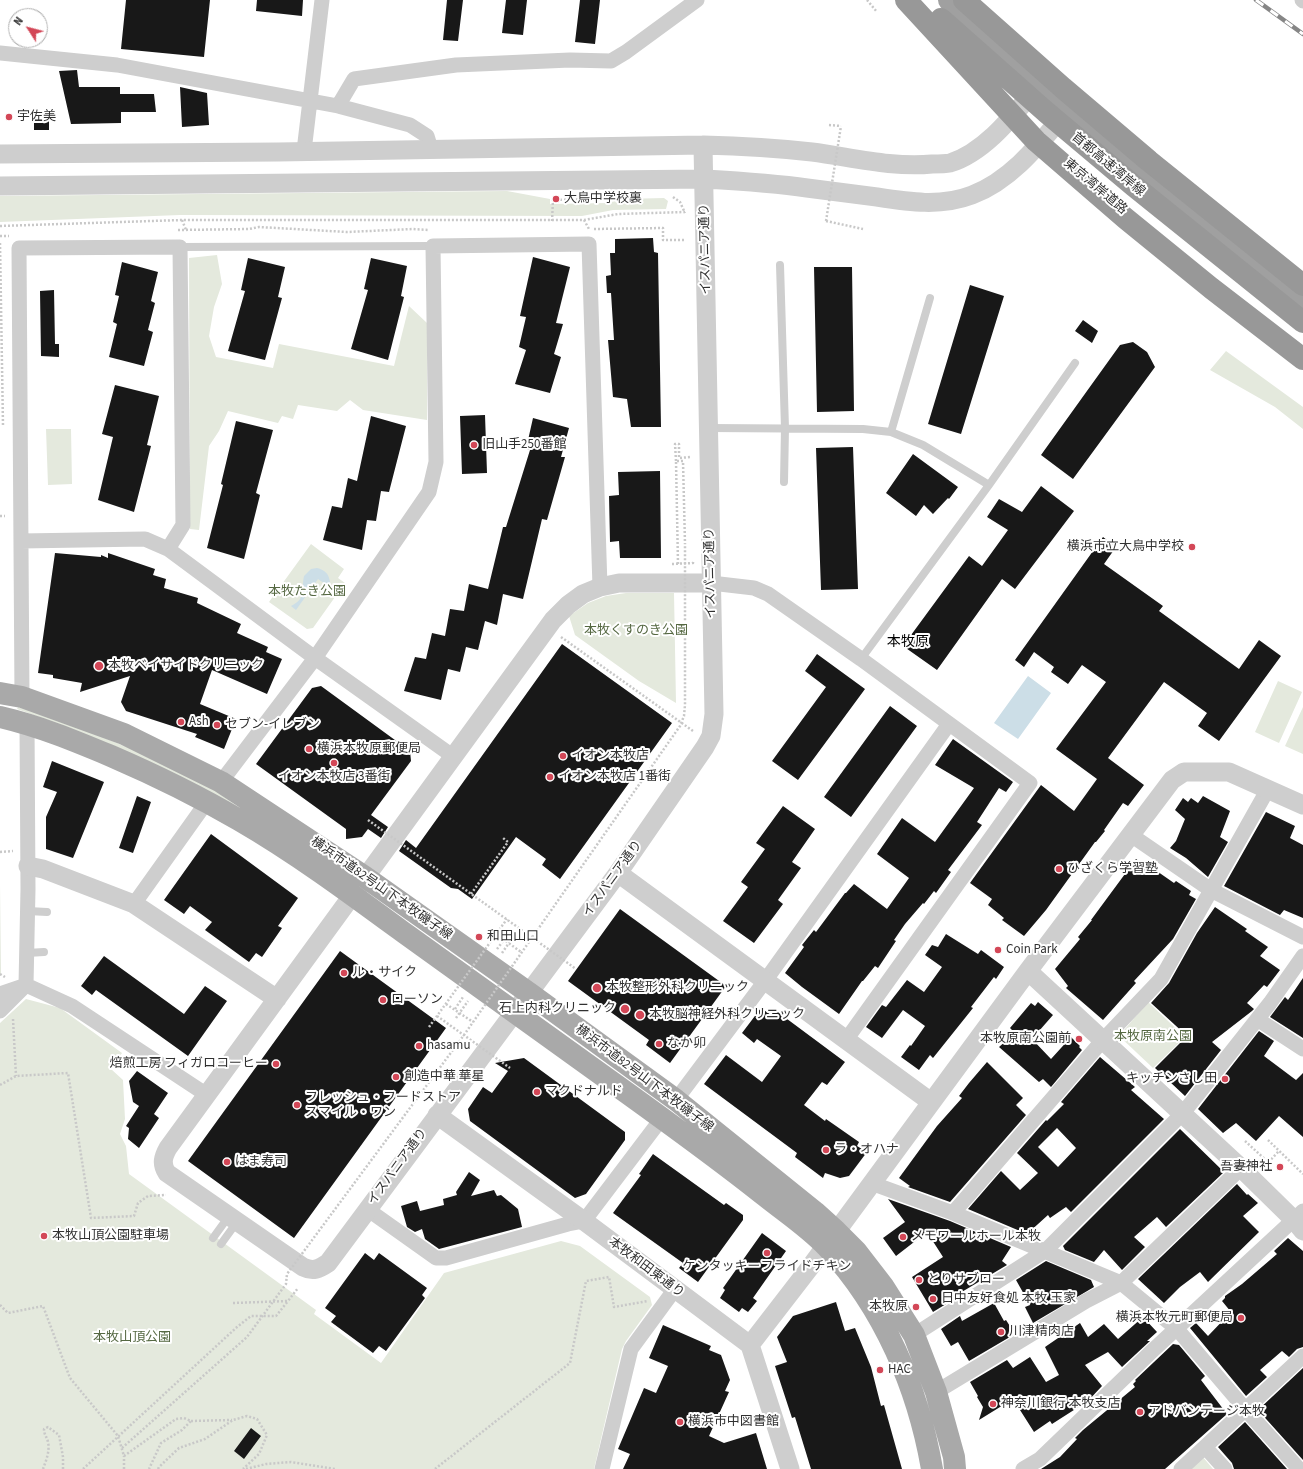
<!DOCTYPE html>
<html>
<head>
<meta charset="utf-8">
<style>
  body { margin:0 }
  #map { position:relative; width:1303px; height:1469px; overflow:hidden; background:#fff; font-family:"Source Sans 3",sans-serif }
  canvas { display:block }
  .north { position:absolute; left:8px; top:8px; width:40px; height:40px; box-sizing:border-box; background:#fff; border:1px solid #adadad; border-radius:50%; rotate:306deg; font-size:11px; font-weight:700; line-height:16px; text-align:center; color:#313131 }
  .north::after { content:''; display:block; margin:auto; width:14px; height:18px; background:#d34757; clip-path:polygon(50% 0,100% 100%,50% 72%,0 100%) }
</style>
</head>
<body>
<div id="map">
<canvas width="1303" height="1469"></canvas>
<div class="north">N</div>
</div>
<script>
const context = document.querySelector('canvas').getContext('2d');
context.lineJoin = 'round';
function paint(path, color) {
  context.fillStyle = color;
  context.fill(path, 'evenodd');
}
function strokePath(path, color, width, dash) {
  context.strokeStyle = color;
  context.lineWidth = width;
  context.lineCap = dash ? 'butt' : 'round';
  context.setLineDash(dash || []);
  context.stroke(path);
}
function drawText(font, color, halo, rows, align = 'center') {
  context.font = font + ' "Source Sans 3","Noto Sans JP",sans-serif';
  context.lineWidth = 4;
  context.setLineDash([]);
  context.textBaseline = 'middle';
  context.strokeStyle = halo;
  context.fillStyle = color;
  for (const [text, x, y, turn = 0] of rows) {
    context.save();
    context.translate(x, y);
    context.rotate((+turn || 0) * Math.PI / 180);
    context.textAlign = isNaN(turn) ? turn : align;
    if (halo) context.strokeText(text, 0, 0);
    context.fillText(text, 0, 0);
    context.restore();
  }
}
paint(new Path2D(`
  M507,191L550,199V204L607,203L624,199L664,198L668,201L666,209L613,210L582,216L180,215L0,222V196Z
  M217,255L222,284L214,307L209,336L216,357L273,368L279,344L394,366L409,306L427,323V420L363,410L350,400L337,411L298,405L293,419L282,416L278,423L228,411L219,431L209,446L199,530L190,529L189,258Z
  M1226,351L1303,407V429L1275,407L1210,370Z
  M46,429H71L72,484L48,485Z
  M311,544L344,569L338,578L345,583L313,628L307,629L269,602Z
  M626,593H674L676,703L639,681L575,635L569,616L588,603L606,596Z
  M1278,681L1302,692L1279,743L1255,732Z
  M18,707L62,721L137,751L216,791L248,814L61,725L17,709Z
  M1303,707V754L1285,746Z
  M0,884L1,975L0,976Z
  M26,999L60,1008L122,1053L111,1069L123,1080L125,1119L120,1134L126,1146L129,1174L316,1310L314,1314L381,1363L444,1273L561,1241L580,1246L650,1297L652,1305L626,1341L622,1349L594,1469H0V1023Z
  M1148,1002L1185,1037L1153,1068L1119,1036Z
  M1202,1456L1213,1469H1187Z`), '#e4e9dd');
paint(new Path2D(`
  M317,568C325,570 329,574 330,582L328,586L318,579L296,610L291,606C307,598 301,590 304,576L311,569Z
  M1028,676L1051,693L1018,739L994,723Z`), '#ccdee7');
paint(new Path2D(`
  M126,0H210L204,57L121,49Z
  M257,0H303L302,16L256,11Z
  M447,0H463L458,41L443,40Z
  M506,0H527L523,35L502,33Z
  M580,0H600L595,44L575,42Z
  M77,70L79,87H120V94H154L156,112H121V123L71,124L59,71Z
  M180,87L207,93L209,125L182,127Z
  M34,118H49V130H34Z
  M653,238L654,252L658,253L661,427H631L627,399L613,397L608,340H614L611,293H607L606,276L611,275L610,253H615V239Z
  M533,257L570,267L556,323L563,324L554,354L561,357L550,393L515,384L526,350L519,347L526,317L520,316Z
  M248,258L285,267L278,297L282,298L265,360L228,351L245,291L241,290Z
  M371,258L407,266L401,296L404,297L388,360L351,349L368,290L364,289Z
  M122,262L158,272L151,301L155,303L148,330L153,332L144,366L109,357L117,324L113,322L119,296L115,295Z
  M814,267H852L854,411L817,412Z
  M970,285L1004,296L961,434L928,424Z
  M54,290L55,344H59V357L41,356L40,291Z
  M1083,320L1098,331L1092,343L1075,331Z
  M1133,342L1147,352L1155,367L1073,479L1041,455L1120,345Z
  M115,385L159,396L147,445L151,446L134,512L98,500L113,437L102,434Z
  M485,415L487,473L462,474L460,416Z
  M371,416L406,426L389,492L381,491L376,521L367,520L362,550L323,540L332,506L342,508L348,478L357,481Z
  M533,418L569,428L561,457H565L547,520L542,519L523,599L503,594L497,625L485,621L478,650L466,647L460,672L448,669L441,700L404,691L415,657L426,659L432,633L445,636L450,609L464,611L469,584L488,589L503,527H506L530,450L526,449Z
  M236,421L273,430L256,493L260,495L244,559L207,548L223,485L221,484Z
  M853,447L858,589L821,590L816,448Z
  M913,454L958,487L949,499L948,498L933,514L924,505L916,516L886,493Z
  M660,471L661,558H620L619,541L610,542L609,496L619,495L618,472Z
  M1041,486L1074,511L1015,589L1002,579L937,670L903,646L969,556L982,566L1008,530L987,517L999,499L1022,512Z
  M1103,537L1116,547L1104,564L1163,606L1159,611L1239,669L1259,640L1281,656L1219,741L1198,726L1207,713L1164,682L1108,758L1144,785L1128,806L1123,803L1104,830L1105,831L1096,842H1095L1046,910L1024,936L1002,920L1004,918L988,905L992,899L970,883L1041,785L1074,811L1097,779L1056,749L1106,682L1082,665L1068,684L1051,672L1054,667L1034,652L1024,667L1015,660Z
  M55,553L101,557V555L108,558V553L155,569L153,575L166,579L164,588L198,598L197,603L241,624L237,633L268,647L266,652L282,659L267,694L212,670L200,704L236,719L224,749L195,737L197,734L126,711L121,702L130,676L80,692L82,683L53,678V675L38,673Z
  M562,644L672,723L560,879L542,865L546,859L516,837L472,899L458,889L451,888L399,851L406,840L416,848Z
  M817,654L865,689L798,780L772,761L826,687L805,671Z
  M321,686L410,751L411,761L371,815L388,827L381,838L368,829L362,837L346,839V829L256,764L312,688Z
  M890,706L917,726L851,817L824,797Z
  M953,739L1013,782L1006,792L999,788L977,822L982,825L948,870L951,872L936,893L934,891L924,904L923,903L905,924L894,940L896,941L878,968L875,966L863,981H862L839,1014L802,987L785,973L804,947L802,945L814,930L816,932L845,893H846L854,884L887,909L909,878L877,854L902,818L935,842L974,788L935,765Z
  M52,761L104,782L73,858L46,849V817L57,792L43,787Z
  M137,796L151,802L133,853L119,848Z
  M1203,796L1230,811L1220,837L1228,842L1208,877L1186,858L1170,848L1176,841L1185,819L1175,810L1183,798L1188,802L1191,798L1198,803Z
  M783,806L815,829L792,862L801,868L778,900L783,904L754,943L723,921L748,887L741,882L765,849L756,843Z
  M1266,812L1295,826L1290,838L1303,845V918L1284,910L1280,915L1224,886Z
  M211,834L298,898L278,926L282,928L262,957L256,953L249,962L205,930L212,922L190,906L184,914L164,900Z
  M1136,859L1150,869L1151,867L1174,883L1176,881L1191,891L1189,895L1196,899L1173,939L1134,981L1136,983L1103,1020L1066,988L1068,986L1055,969L1080,939L1078,937L1092,920H1091Z
  M1215,907L1247,929L1245,931L1268,947L1260,956L1280,970L1267,987L1264,985L1247,1003L1254,1009L1252,1011L1212,1042L1221,1050L1185,1096L1155,1068L1187,1036L1151,1003L1169,983L1197,933Z
  M620,909L726,986L670,1063L646,1045L649,1040L568,981Z
  M946,934L978,954L981,950L1004,967L996,979L994,977L971,1007L973,1008L933,1058L930,1055L919,1070L901,1057L910,1045L911,1046L925,1026L903,1010L882,1038L866,1027L882,1005L886,1007L907,980L924,992L942,967L925,955L932,945L938,947Z
  M340,951L446,1028L294,1238L188,1161Z
  M104,956L184,1014L205,986L227,1001L188,1056L96,990L92,995L81,986Z
  M1303,978V1038L1270,1017L1285,997L1288,1000Z
  M1038,1002L1053,1015L1032,1039L1051,1059L1071,1037L1080,1046L1079,1047L1082,1050L1051,1087L1043,1079L1039,1082L999,1047L1015,1033L1010,1028L1031,1003L1035,1006Z
  M761,1008L771,1015L775,1010L845,1062L827,1085L822,1082L804,1105L825,1121L826,1119L859,1142L857,1146L867,1152L849,1176L840,1178L825,1173L823,1178L795,1157L797,1153L704,1084L726,1055L762,1082L781,1056L757,1039L754,1043L742,1033Z
  M1259,1031L1274,1041L1264,1056L1296,1080L1303,1073V1137L1279,1116L1256,1141L1236,1123L1223,1133L1198,1109Z
  M1100,1057L1135,1087L1131,1090L1164,1119L1071,1212L1066,1207L1050,1218L1048,1215L1027,1234L968,1209L1001,1171L1020,1190L1038,1173L1017,1153L1046,1120L1047,1121L1064,1104L1061,1102ZM1057,1128L1076,1148L1058,1167L1038,1147Z
  M524,1058L625,1132V1140L586,1194L575,1198L470,1121L468,1109L483,1087L492,1093L508,1071L495,1063Z
  M987,1062L1023,1098L1016,1105L1026,1115L950,1202L908,1187L910,1186L899,1178L937,1126L962,1098L959,1096L969,1083Z
  M137,1071L168,1093L154,1114L159,1118L139,1148L128,1139L129,1128L126,1126L139,1106L133,1102L129,1081Z
  M1180,1129L1224,1172L1166,1227L1157,1217L1134,1237L1145,1247L1122,1270L1104,1250L1094,1262L1065,1250L1063,1246Z
  M653,1154L724,1205L726,1203L743,1215V1220L698,1282L679,1268L683,1263L613,1213L641,1175L639,1174Z
  M469,1172L480,1180L471,1196L494,1190L497,1196L501,1195L518,1209L522,1227L439,1249L425,1239L422,1229L415,1232L407,1227L401,1206L417,1201L420,1211L444,1205L443,1199L457,1195L456,1192Z
  M1237,1184L1247,1195L1248,1194L1258,1203L1243,1216L1259,1232L1208,1282L1200,1272L1180,1287L1164,1303L1138,1279Z
  M888,1199L950,1221L1011,1247L1002,1261L1007,1265L950,1299L951,1301L933,1312L912,1277L943,1257L927,1232L896,1256L883,1238L905,1222Z
  M762,1233L786,1251L753,1298L757,1301L748,1312L742,1308L739,1312L720,1298L725,1290L723,1288Z
  M1288,1238L1303,1251V1347L1297,1349L1289,1357L1282,1351L1260,1370L1267,1377L1246,1396L1190,1328L1196,1323L1208,1336L1231,1312L1222,1301L1225,1298V1296L1242,1284L1277,1254L1274,1251Z
  M365,1253L374,1260L379,1253L427,1288L422,1295L425,1298L386,1351L379,1346L373,1353L331,1322L336,1316L325,1308Z
  M1046,1261L1091,1280L1094,1287L1033,1323L1025,1307L1030,1305L1016,1280Z
  M836,1302L845,1331L855,1328L871,1367L881,1406L884,1405L902,1469H811L795,1417L792,1418L775,1366L787,1362L777,1337L793,1316Z
  M994,1303L1004,1321L1006,1320L1015,1334L969,1361L958,1342L951,1346L941,1329L960,1316L962,1321Z
  M1143,1317L1157,1332L1147,1341H1150L1122,1367L1108,1352L1085,1365L1102,1386L1088,1401L1052,1424L1050,1421L1034,1432L1013,1399L979,1420L983,1407L977,1397L978,1396L970,1382L1007,1360L1013,1368L1030,1357L1046,1382L1059,1375L1045,1347L1080,1323L1088,1337L1104,1324L1118,1339Z
  M663,1325L711,1346L709,1350L721,1355L730,1380L725,1391L729,1392L709,1436L724,1443L756,1433L767,1469H623L630,1454L618,1449L644,1388L656,1393L668,1366L649,1358Z
  M1173,1344L1179,1345L1205,1376L1201,1380L1227,1414L1165,1469H1041L1060,1457L1077,1439L1075,1438L1083,1430L1135,1387L1133,1384L1136,1381L1135,1380Z
  M1303,1368V1460L1258,1410Z
  M1245,1422L1287,1469H1234L1232,1463L1218,1447Z
  M251,1428L261,1436L244,1459L234,1451Z`), '#181818');
strokePath(new Path2D(`
  M867,0L877,12
  M829,125L841,126
  M673,197L680,202L685,213
  M182,220L186,230
  M584,220L589,229
  M552,221L553,200L598,199
  M826,221L863,229
  M0,226L182,220H584L618,214L685,212
  M594,229L663,228V240H686
  M178,230L249,229L259,227L347,232L413,229L429,230
  M0,236H9
  M0,243L3,426
  M676,461L675,444H679V458L691,457
  M0,516H5
  M672,564L693,563V562
  M678,564L676,461H683L685,544
  M561,637L693,731
  M0,852L13,851
  M471,894L508,842L503,838
  M497,949L504,940
  M502,953L511,940
  M0,974L5,977
  M455,1009L463,997
  M456,1018L468,1001
  M13,1019L16,1076
  M0,1085L16,1076L68,1073L91,1218L134,1216L138,1203L148,1196L166,1195
  M1268,1140L1303,1174
  M1245,1141L1268,1162
  M1263,1168L1279,1151
  M233,1303L288,1301L298,1288
  M0,1305L8,1313L43,1306L70,1378L118,1436L124,1456L176,1419L184,1418L191,1421L182,1430L161,1443L149,1469
  M191,1421L232,1420
  M43,1469C46,1461 50,1451 48,1442C47,1437 44,1435 44,1429L48,1427L59,1435L63,1457V1469
  M83,1469L237,1327L251,1316H276L288,1301
  M124,1469V1456
  M158,1469L159,1467L179,1448L205,1439L233,1420L247,1416L257,1419L267,1435L259,1454L243,1469
  M246,1469L266,1464L291,1462L335,1469
  M435,1469L570,1363L586,1281L609,1277L614,1307L648,1301`), '#c8c8c8', 2.5, [2, 2]);
strokePath(new Path2D(`
  M180,247L433,246
  M780,265L785,428L784,482
  M709,428L863,429L891,432L923,445L989,485
  M891,432L930,298
  M861,659L989,485L1075,363
  M28,911L47,912
  M27,953L44,952
  M213,1238L229,1216
  M221,1244L237,1222`), '#cecece', 8);
strokePath(new Path2D(`
  M1302,0L1303,1
  M0,53L117,65L338,106L410,125L427,136L431,149
  M338,106L354,79L456,65L570,60L611,61L626,52L697,0
  M304,151L322,0
  M21,541L145,539L168,549L315,658L454,757
  M711,583L754,588L768,594L861,659L1030,783L846,1040
  M22,697L19,248L180,247L183,525L168,549
  M221,782L315,658L429,492L436,462L433,246L589,244L600,587
  M1131,835L1211,890L1303,937
  M134,904L206,803
  M0,994L26,985L72,1006L207,1095
  M0,1011L26,985L28,889L27,723
  M1257,1019L1303,1049
  M676,1100L765,981L949,724
  M871,1183L953,1213L1121,1283L1177,1329L1246,1410L1299,1469
  M367,1209L436,1258H446L568,1224L584,1221L662,1118
  M953,1213L1103,1040L1161,979L1268,789
  M914,1335L1045,1251L1183,1113L1270,1003L1303,956
  M936,1392L1086,1301L1121,1283L1241,1168
  M1205,1447L1225,1469
  M602,1469L631,1349L675,1289
  M1023,1469L1040,1459L1151,1352L1303,1211
  M1181,1469L1303,1356`), '#cecece', 15);
strokePath(new Path2D(`
  M703,145L714,714L711,736L705,747L618,873L328,1263C319,1269 313,1272 303,1267L167,1173C161,1164 163,1157 168,1148C295,971 426,797 553,620L568,605L583,594L600,587L619,583H711
  M0,154L278,152L703,145C740,146 776,148 812,152C851,157 893,168 932,164C938,164 945,164 950,163C986,152 1015,113 1038,86
  M0,186L705,179C739,181 773,183 807,188C831,191 854,194 877,197C909,202 941,207 972,195C1012,180 1040,143 1067,111
  M28,866L43,869L134,904L277,999
  M618,873L931,1102
  M1028,971L1241,1168L1294,1220L1303,1231
  M437,1115L584,1221L750,1345L790,1469
  M750,1345L811,1266L1028,971L1172,780L1184,772H1229L1303,805`), '#cecece', 19);
strokePath(new Path2D(`
  M0,693L22,697L124,734L221,782L365,877L529,993L676,1100L815,1212L836,1231L856,1251L883,1286L914,1335L936,1392L954,1457L955,1469
  M0,717C39,726 75,741 111,756C155,775 198,796 239,820C296,853 350,893 403,932C467,978 531,1024 595,1070C652,1111 710,1152 765,1196C785,1212 809,1228 827,1247C884,1308 918,1388 932,1469`), '#a9a9a9', 22);
strokePath(new Path2D(`
  M949,0L975,30L1038,86L1206,223L1303,300`), '#a0a0a0', 22);
strokePath(new Path2D(`
  M964,0L1063,88L1149,161L1303,285`), '#989898', 22);
const rail = new Path2D(`
  M1256,0L1303,34`);
strokePath(rail, '#868686', 4.5);
strokePath(rail, '#fff', 3, [9]);
strokePath(new Path2D(`
  M826,221L841,126
  M368,820L576,969
  M496,934L521,952
  M446,1004L473,1022
  M437,1016L510,1068
  M429,1027L507,919
  M122,1448L247,1337L286,1284L287,1274L464,1035L680,726L684,716L685,705V544`), '#c8c8c8', 2.5, [2, 2]);
strokePath(new Path2D(`
  M906,0L1036,141L1125,218L1211,288L1303,359
  M941,19L1046,112L1134,186L1303,322`), '#989898', 22);
for (const [x, y, r, color] of [
  [9,117,4,"#d34757"],
  [556,199,4,"#d34757"],
  [474,445,4,"#d34757"],
  [1192,547,4,"#d34757"],
  [99,666,5,"#d34757"],
  [181,722,4,"#d34757"],
  [217,725,4,"#d34757"],
  [309,749,4,"#d34757"],
  [563,756,4,"#d34757"],
  [334,763,4,"#d34757"],
  [550,777,4,"#d34757"],
  [1059,869,4,"#d34757"],
  [479,937,4,"#d34757"],
  [998,950,4,"#d34757"],
  [344,973,4,"#d34757"],
  [597,988,5,"#d34757"],
  [383,1000,4,"#d34757"],
  [625,1009,5,"#d34757"],
  [640,1015,5,"#d34757"],
  [1079,1039,4,"#d34757"],
  [659,1044,4,"#d34757"],
  [419,1046,4,"#d34757"],
  [276,1064,4,"#d34757"],
  [396,1077,4,"#d34757"],
  [1225,1079,4,"#d34757"],
  [537,1092,4,"#d34757"],
  [297,1105,4,"#d34757"],
  [826,1150,4,"#d34757"],
  [227,1162,4,"#d34757"],
  [1280,1167,4,"#d34757"],
  [44,1236,4,"#d34757"],
  [903,1237,4,"#d34757"],
  [767,1253,4,"#d34757"],
  [919,1280,4,"#d34757"],
  [933,1299,4,"#d34757"],
  [916,1307,4,"#d34757"],
  [1241,1318,4,"#d34757"],
  [1001,1332,4,"#d34757"],
  [880,1370,4,"#d34757"],
  [993,1404,4,"#d34757"],
  [1140,1412,4,"#d34757"],
  [680,1422,4,"#d34757"]
]) {
  const dot = new Path2D();
  dot.arc(x, y, r, 0, 2 * Math.PI);
  context.fillStyle = color;
  context.fill(dot);
  strokePath(dot, '#fff', 1.5);
}
drawText('13px', '#313131', '#fff', [
  ["宇佐美",17,117],
  ["大鳥中学校裏",564,199],
  ["旧山手250番館",482,445],
  ["横浜市立大鳥中学校",1184,547,"right"],
  ["本牧ベイサイドクリニック",108,666],
  ["Ash",189,722],
  ["セブン-イレブン",225,725],
  ["横浜本牧原郵便局",317,749],
  ["イオン本牧店",571,756],
  ["イオン本牧店 3番街",334,777,"center"],
  ["イオン本牧店 1番街",558,777],
  ["ひざくら学習塾",1067,869],
  ["和田山口",487,937],
  ["Coin Park",1006,950],
  ["ル・サイク",352,973],
  ["本牧整形外科クリニック",606,988],
  ["ローソン",391,1000],
  ["石上内科クリニック",616,1009,"right"],
  ["本牧脳神経外科クリニック",649,1015],
  ["本牧原南公園前",1071,1039,"right"],
  ["なか卯",667,1044],
  ["hasamu",427,1046],
  ["焙煎工房 フィガロコーヒー",268,1064,"right"],
  ["創造中華 華星",404,1077],
  ["キッチンさし田",1217,1079,"right"],
  ["マクドナルド",545,1092],
  ["フレッシュ・フードストア",305,1098],
  ["スマイル・ワン",305,1113],
  ["ラ・オハナ",834,1150],
  ["はま寿司",235,1162],
  ["吾妻神社",1272,1167,"right"],
  ["本牧山頂公園駐車場",52,1236],
  ["メモワールホール本牧",911,1237],
  ["ケンタッキーフライドチキン",767,1267,"center"],
  ["とりサブロー",927,1280],
  ["日中友好食処 本牧 玉家",941,1299],
  ["本牧原",908,1307,"right"],
  ["横浜本牧元町郵便局",1233,1318,"right"],
  ["川津精肉店",1009,1332],
  ["HAC",888,1370],
  ["神奈川銀行 本牧支店",1001,1404],
  ["アドバンテージ本牧",1148,1412],
  ["横浜市中図書館",688,1422]
], 'left');
drawText('13px', '#313131', '#fff', [
  ["首都高速湾岸線",1108,165,40],
  ["東京湾岸道路",1095,187,40],
  ["イスパニア通り",706,249,-91],
  ["イスパニア通り",711,573,-91],
  ["イスパニア通り",613,879,-54],
  ["横浜市道82号山下本牧磯子線",381,889,35],
  ["横浜市道82号山下本牧磯子線",644,1079,37],
  ["イスパニア通り",398,1167,-54],
  ["本牧和田東通り",646,1268,37]
]);
drawText('13px', '#556842', '#fff', [
  ["本牧たき公園",307,592],
  ["本牧くすのき公園",636,631],
  ["本牧原南公園",1153,1037],
  ["本牧山頂公園",132,1338]
]);
drawText('14px', '#000', '#fff', [
  ["本牧原",908,643]
]);
</script>
</body>
</html>
